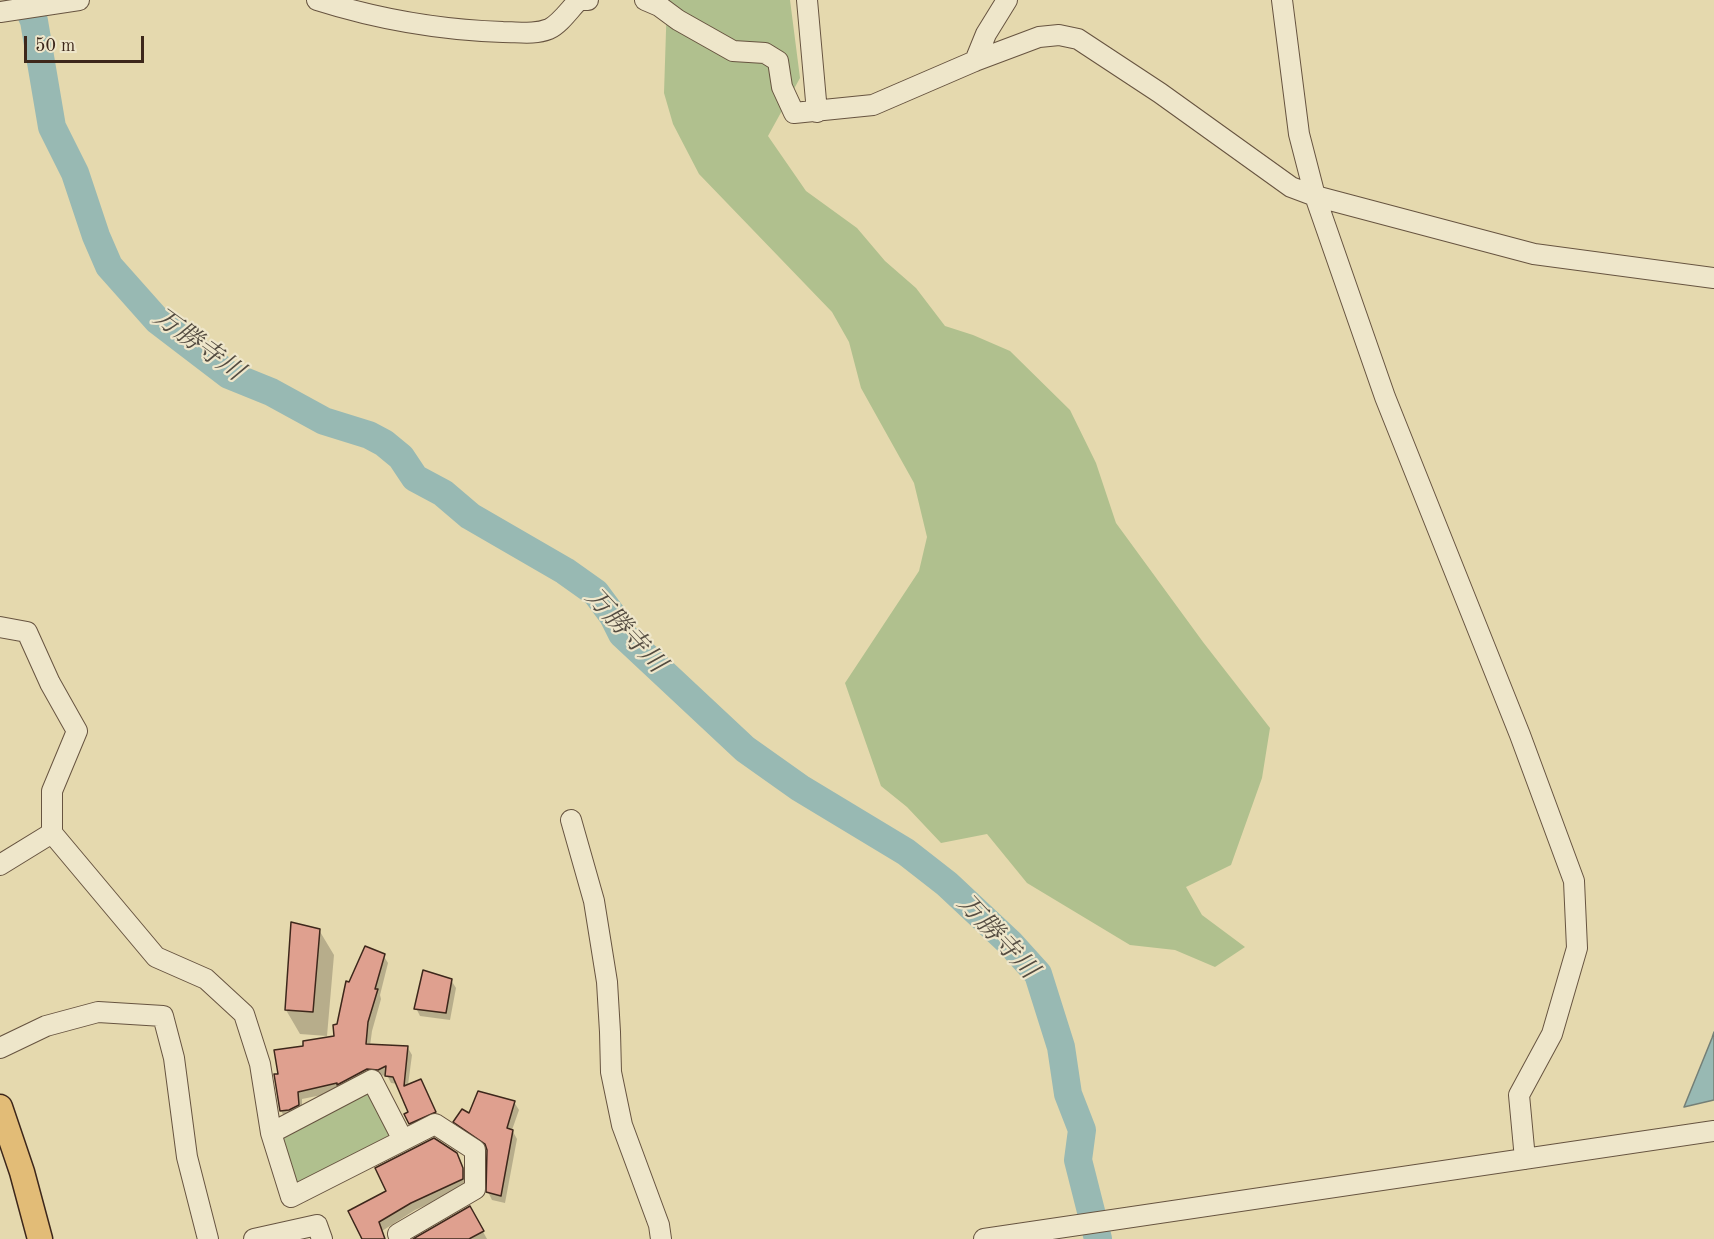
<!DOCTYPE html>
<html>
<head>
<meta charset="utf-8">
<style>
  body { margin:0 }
  #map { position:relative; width:1714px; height:1239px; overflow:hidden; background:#e5d9ae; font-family:"Old Standard TT",serif }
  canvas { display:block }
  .scale { position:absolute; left:24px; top:36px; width:120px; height:27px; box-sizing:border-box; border:3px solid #3d271b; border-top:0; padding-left:8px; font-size:18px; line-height:21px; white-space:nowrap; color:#3d271b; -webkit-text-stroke:4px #eee6ca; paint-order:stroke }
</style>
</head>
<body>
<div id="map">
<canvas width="1714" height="1239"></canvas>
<div class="scale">50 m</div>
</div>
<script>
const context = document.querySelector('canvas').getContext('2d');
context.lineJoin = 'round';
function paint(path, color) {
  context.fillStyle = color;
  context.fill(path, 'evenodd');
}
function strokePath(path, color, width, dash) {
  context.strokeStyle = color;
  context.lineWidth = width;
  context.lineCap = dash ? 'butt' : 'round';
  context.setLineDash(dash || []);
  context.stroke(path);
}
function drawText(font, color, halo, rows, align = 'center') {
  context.font = font + ' "Old Standard TT","Noto Serif JP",serif';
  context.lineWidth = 4.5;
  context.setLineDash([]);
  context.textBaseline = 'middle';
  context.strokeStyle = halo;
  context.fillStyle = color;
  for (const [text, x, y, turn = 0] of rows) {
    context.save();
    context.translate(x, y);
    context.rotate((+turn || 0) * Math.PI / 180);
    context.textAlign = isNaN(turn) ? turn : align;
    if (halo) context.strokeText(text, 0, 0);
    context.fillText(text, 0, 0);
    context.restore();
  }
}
paint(new Path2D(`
  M667,0H790L800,78L768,136L806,191L857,228L885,261L916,288L945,326L973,335L1010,351L1070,410L1096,463L1116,523L1203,642L1270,728L1262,778L1231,865L1186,887L1202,915L1245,947L1215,967L1175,950L1130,945L1027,883L987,834L941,843L907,807L881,786L845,683L919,571L927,537L914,483L861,388L849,342L832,312L699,174L673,124L664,93Z
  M370,1085L393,1138L298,1187L278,1136Z`), '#b0c08e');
const water = new Path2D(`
  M1714,1032V1100L1684,1107L1712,1038Z`);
paint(water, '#98b9b3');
strokePath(water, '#747f76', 1.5);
paint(new Path2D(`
  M319,930L334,955L327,1036L300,1034L286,1010Z
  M383,955L388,963L380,995L381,999L372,1031L370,1046L408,1048L412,1055L408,1085L425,1088L439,1120L414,1131L406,1115L410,1112L398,1084L391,1083L387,1075L372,1077L342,1091L302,1099V1113L286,1119L281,1111L279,1075L304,1047L335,1037L350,984Z
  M451,980L456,988L450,1020L420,1016L416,1008Z
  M514,1102L519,1110L512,1130L517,1139L505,1203L492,1200L488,1192L487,1147L459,1129L455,1122Z
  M456,1154L467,1177V1187L415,1210L382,1231L385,1239H361L360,1236Z
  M470,1208L487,1239H416Z`), '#0003');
strokePath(new Path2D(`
  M25,0L34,21L52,127L75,173L96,236L109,266L157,320L229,375L271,392L324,421L369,435L384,443L401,457L415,478L443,493L470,516L565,571L596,593L613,616L622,634L745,749L800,788L906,852L947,884L1010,943L1038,974L1061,1047L1068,1094L1082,1130L1078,1160L1098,1239`), '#98b9b3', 28);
const building = new Path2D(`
  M291,922L320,929L313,1012L285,1010Z
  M365,946L385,954L375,989H378L368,1022L366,1044L408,1046L404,1086L421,1079L436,1112L409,1124L404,1114L408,1112L393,1077L385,1076L386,1066L378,1070L367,1069L337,1085V1083L298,1092L299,1105L289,1110L280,1111L274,1074H278L274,1050L303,1046V1041L334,1036L333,1025L337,1024L346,981L349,982Z
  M423,970L452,979L446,1013L414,1009Z
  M478,1091L515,1101L507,1128L513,1130L501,1196L486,1192L487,1150L485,1144L453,1122L462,1109L469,1113Z
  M434,1138L457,1153L463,1168V1179L411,1203L379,1222L385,1239H362L348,1211L386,1191L375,1168Z
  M470,1206L484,1231L469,1239H413Z`);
paint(building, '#dfa08f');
strokePath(building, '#3d271b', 1.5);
const minor = new Path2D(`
  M317,0C377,19 441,30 503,32C519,32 534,35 549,29C560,24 570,9 579,0H588
  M645,0L659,6L678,20L733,51L765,53L778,61L782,87L794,113L873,105L975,61L1039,37L1059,35L1078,39L1160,93L1291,187L1315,196L1534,254L1714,278
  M807,0L817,112
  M1282,0L1299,134L1315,196L1385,397L1520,735L1574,881L1577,948L1552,1034L1519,1095L1525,1159
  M0,12L79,0
  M975,61L986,34L1007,0
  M0,627L27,632L50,683L77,731L52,791V833
  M571,820L594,901L607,982L610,1032L611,1072L622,1125L659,1225L661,1239
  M0,865L52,833L156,957L206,979L244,1014L260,1064L271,1133
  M0,1048L46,1026L98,1012L163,1016L174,1058L187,1157L208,1239
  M254,1239L317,1225L322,1239
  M400,1239L398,1234L475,1189V1150L435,1124L291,1197L271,1133L372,1080L403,1140
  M984,1239L1714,1131`);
const major = new Path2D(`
  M0,1107L22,1172L40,1239`);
strokePath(minor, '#675440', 22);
strokePath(major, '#3d271b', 27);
strokePath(minor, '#eee6ca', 20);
strokePath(major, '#e2bc77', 24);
drawText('italic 26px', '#544c41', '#eee6ca', [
  ["万勝寺川",198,345,36],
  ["万勝寺川",625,631,47],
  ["万勝寺川",997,937,47]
]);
</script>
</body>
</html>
